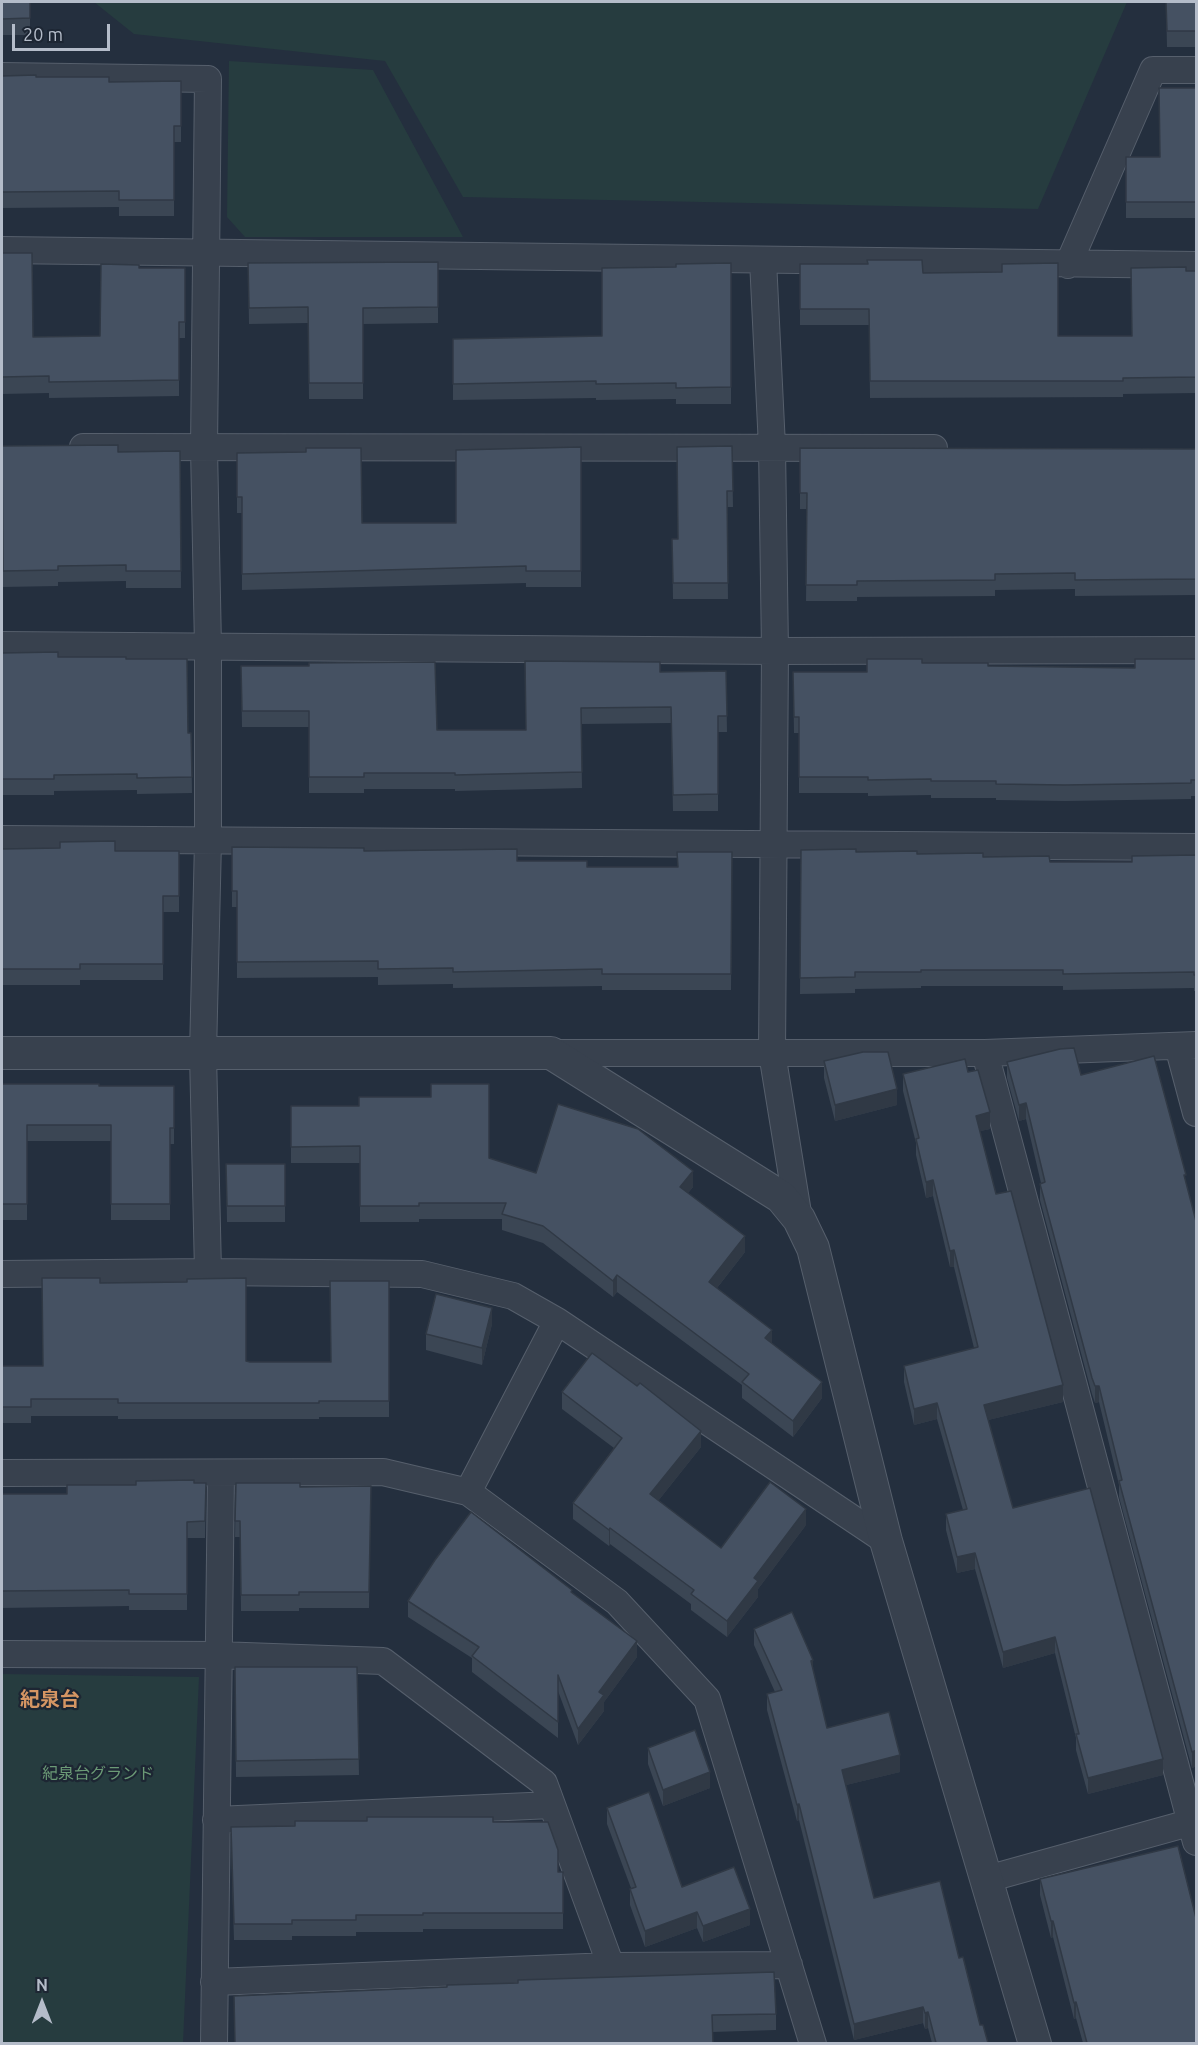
<!DOCTYPE html>
<html>
<head>
<meta charset="utf-8">
<style>
  body { margin:0 }
  #map { position:relative; width:1198px; height:2045px; overflow:hidden; background:#242f3e; font-family:Ubuntu,sans-serif }
  canvas { display:block }
  .frame { position:absolute; inset:0; border:3px solid #b4bcc9; pointer-events:none }
  .north { position:absolute; left:12px; top:1973px; width:60px; height:60px; -webkit-text-stroke:4px #1d2633; paint-order:stroke; rotate:0deg; font-size:16px; font-weight:700; line-height:24px; text-align:center; color:#b4bcc9 }
  .north::after { content:''; display:block; margin:auto; width:21px; height:27px; background:#b4bcc9; clip-path:polygon(50% 0,100% 100%,50% 72%,0 100%) }
  .scale { position:absolute; left:12px; top:24px; width:98px; height:27px; box-sizing:border-box; border:3px solid #b4bcc9; border-top:0; padding-left:8px; font-size:18px; line-height:21px; white-space:nowrap; color:#b4bcc9; -webkit-text-stroke:4px #1d2633; paint-order:stroke }
</style>
</head>
<body>
<div id="map">
<canvas width="1198" height="2045"></canvas>
<div class="frame"></div>
<div class="north">N</div>
<div class="scale">20 m</div>
</div>
<script>
const context = document.querySelector('canvas').getContext('2d');
context.lineJoin = 'round';
function paint(path, color) {
  context.fillStyle = color;
  context.fill(path, 'evenodd');
}
function strokePath(path, color, width, dash) {
  context.strokeStyle = color;
  context.lineWidth = width;
  context.lineCap = dash ? 'butt' : 'round';
  context.setLineDash(dash || []);
  context.stroke(path);
}
function drawText(font, color, halo, rows, align = 'center') {
  context.font = font + ' Ubuntu,"Noto Sans JP",sans-serif';
  context.lineWidth = 4.5;
  context.setLineDash([]);
  context.textBaseline = 'middle';
  context.strokeStyle = halo;
  context.fillStyle = color;
  for (const [text, x, y, turn = 0] of rows) {
    context.save();
    context.translate(x, y);
    context.rotate((+turn || 0) * Math.PI / 180);
    context.textAlign = isNaN(turn) ? turn : align;
    if (halo) context.strokeText(text, 0, 0);
    context.fillText(text, 0, 0);
    context.restore();
  }
}
paint(new Path2D(`
  M94,2H1127L1038,209L463,197L385,61L134,34Z
  M229,61L373,70L463,237H245L227,217Z
  M2,1674L199,1677L183,2043H2Z`), '#263c3f');
const minor = new Path2D(`
  M2,76L208,79L204,448L208,647V841L203,1054L208,1272
  M2,250L1196,265
  M763,260L772,447L775,651L772,1053L799,1219
  M1068,265L1153,70H1196
  M83,447L934,448
  M2,645L775,651L1196,650
  M2,839L1196,847
  M1178,1046L1196,1113
  M551,1053H985L1196,1045
  M985,1053L1196,1842
  M2,1274L208,1272L422,1274L513,1296L557,1321L886,1541
  M2,1473L383,1472L468,1492L617,1602L707,1699L813,2044
  M468,1492L557,1321
  M2,1654L218,1655L383,1661L544,1783L611,1966L214,1982
  M216,1820L552,1805
  M987,1879L1196,1821
  M611,1966L789,1965
  M214,2044L221,1474`);
const tertiary = new Path2D(`
  M2,1053H551L781,1197L799,1219L813,1248L886,1541L1035,2044`);
strokePath(minor, '#565f6c', 28);
strokePath(tertiary, '#565f6c', 34);
strokePath(minor, '#38414e', 26);
strokePath(tertiary, '#38414e', 32);
paint(new Path2D(`
  M2,2H30V35H2Z
  M1166,2H1197V47H1167Z
  M2,76L109,82L181,81V142H174V216H119V207L2,208Z
  M1197,88V218H1126V157H1159Z
  M2,253L33,337L100,336L139,268H185V338H179V396L49,398V393L2,394Z
  M438,262V323L363,324V399H309L308,323L249,324L248,263Z
  M731,263V404H676V399L596,400V398L453,400V339L602,336L676,267Z
  M800,264L923,273L1058,336H1132L1186,271H1197V393L1123,394V397L870,398L869,325H800Z
  M2,446L118,452L180,451L181,588H126V581L58,582V586L3,587Z
  M732,446L733,507H727L728,599H673L672,539H678Z
  M581,447V587H526V583L242,590V513H237V453L362,523H456Z
  M800,448L1197,449V595L1075,596V589L995,590V596L857,597V601H806L807,509H800Z
  M2,653L58,657L126,659L188,733H191L192,793L137,794V790L54,791V795H2Z
  M1197,659V796H1191V799L1065,801L996,800V798H931V795L868,796V793H799V733H794L793,672H867L922,663L988,666L1135,668Z
  M241,666L437,730H526L660,672L726,671L727,732H718V811H673L671,723L581,724L582,788L455,791V789H364V793H309V727H242Z
  M232,847L364,851L587,867H678L732,852L731,990H602V986L453,988V984L378,985V977L237,978V907H232Z
  M2,849L115,851H179V912H163V980H80V985H2Z
  M801,850L983,857L1050,862H1132L1197,855V991H1194V988L1063,990V986H921V988L855,989V993L800,994Z
  M824,1061L897,1105L835,1121L824,1078Z
  M1007,1062L1081,1075L1186,1183L1197,1225V1766L1192,1768L1119,1497V1485L1099,1402L1095,1403L1092,1394L1040,1200V1184L1041,1183L1026,1119L1019,1121L1007,1078Z
  M968,1072L990,1129L980,1131L996,1194L1063,1402L988,1420L1013,1508L1163,1775L1088,1794L1076,1750V1738L1055,1653L1003,1668L975,1569L957,1573L946,1530V1514L963,1510L937,1419L914,1425L904,1382V1366L974,1348L954,1267H950L933,1196L926,1198L916,1155V1143L903,1091V1074Z
  M2,1084L99,1086H174V1144H170V1220H111V1141H27V1220H2Z
  M291,1106L489,1158L536,1173L693,1187L688,1193L745,1252L717,1288L772,1344L822,1398L793,1437L742,1398V1385L617,1292L613,1297L543,1243L502,1230V1219H419V1222H360V1163H291Z
  M226,1164H285V1222H227Z
  M389,1281V1417H319V1419H118V1416H31V1423H2V1366H43L100,1283L246,1361L250,1362H331Z
  M492,1324L482,1365L426,1350V1334Z
  M562,1392L701,1447L658,1501L721,1548L806,1525L758,1589V1597L727,1637L691,1610V1604L610,1544L609,1546L573,1519V1503L614,1448L562,1409Z
  M206,1483L205,1538H187V1610H129V1606L2,1608V1494H67L136,1485Z
  M236,1483L300,1487L371,1486L369,1608H299V1611H241L240,1537H235Z
  M572,1593L637,1657L604,1702V1711L578,1745L558,1691V1738L472,1672V1658L408,1617V1601Z
  M754,1629L813,1673L827,1728L900,1772L846,1785L874,1898L959,1958L980,2025L988,2043H932L928,2028L925,2029L923,2023L854,2040L799,1820L797,1821L767,1710V1694L775,1692L754,1645Z
  M235,1667H357L359,1775L236,1777Z
  M648,1748L710,1788L663,1806L648,1764Z
  M607,1808L682,1887L750,1925L703,1942L697,1928L645,1947L630,1905V1889L631,1888L607,1824Z
  M493,1822L558,1872H563V1929H423V1932H356V1936H292V1940H234L231,1843L295,1826Z
  M1040,1879L1197,2043H1083L1076,2018L1074,2019L1053,1937L1051,1938L1040,1895Z
  M234,1996L776,2014V2030L712,2032Z`), '#3b4654');
paint(new Path2D(`
  M897,1089V1105L835,1121V1105Z
  M1026,1103V1119L1019,1121V1105Z
  M990,1112V1129L976,1132V1116Z
  M693,1171V1187L680,1203V1187Z
  M933,1180V1196L926,1198V1182Z
  M745,1236V1252L709,1298V1282Z
  M954,1250V1267H950V1251Z
  M617,1275V1292L613,1297V1281Z
  M492,1308V1324L482,1365V1348Z
  M772,1330V1346L765,1338Z
  M822,1382V1398L793,1437V1421Z
  M1063,1385V1402L984,1421V1405Z
  M1095,1386H1099V1402L1095,1403Z
  M937,1403V1419L914,1425V1409Z
  M701,1431V1447L650,1511V1494Z
  M806,1509V1525L758,1589V1597L727,1637V1621L754,1578Z
  M610,1528V1544L609,1546V1530Z
  M975,1553V1569L957,1573V1557Z
  M1055,1637V1653L1003,1668V1652Z
  M637,1641V1657L604,1702V1711L578,1745V1729L599,1692Z
  M813,1660V1676L811,1661Z
  M1197,1750V1766L1192,1768V1752Z
  M900,1755V1772L842,1786V1770Z
  M1163,1759V1775L1088,1794V1778Z
  M710,1772V1788L663,1806V1790Z
  M799,1804V1820L797,1821V1805Z
  M750,1909V1925L703,1942V1926Z
  M697,1912V1928L645,1947V1931Z
  M1051,1921H1053V1937L1051,1938Z
  M1076,2002V2018L1074,2019V2003Z
  M923,2007V2023L854,2040V2024Z
  M928,2012V2028L925,2029V2013Z`), '#303945');
const building = new Path2D(`
  M2,2H30V18L2,19Z
  M1166,2H1197V31H1167Z
  M36,75V77H109V82L181,81V126H174V200H119V191L2,192V76Z
  M1159,88H1197V202H1126V157H1160Z
  M2,253H32L33,337L100,336L101,264L139,265V268H185V322H179V380L49,382V376L2,377Z
  M867,260H922L923,273L1002,272V264L1058,263V336H1132L1131,268L1186,267V271H1197V377L1123,378V381H870L869,309H800V264H868Z
  M438,262V307L363,308V383H309L308,307L249,308L248,263Z
  M731,263V387L676,388V383L596,384V381L453,384V339L602,336V268L676,267V264Z
  M118,445V452L180,451L181,571H126V565L58,566V570L3,571L2,446Z
  M732,446L733,491H727L728,583H673L672,539H678L677,447Z
  M581,447V571H526V566L242,574V497H237V453L306,452V448H361L362,523H456V450Z
  M800,448L1197,449V579L1075,580V573L995,574V580L857,581V585H806L807,493H800Z
  M58,652V657H126V659H187L188,733H191L192,777L137,778V774L54,775V779H2V653Z
  M867,659H922V663H988V666L1135,668V659H1197V780H1191V783L1065,785L996,784V781H931V779L868,780V777H799V717H794L793,672H867Z
  M525,661L660,662V672L726,671L727,716H718V794L673,795L671,707L581,708L582,772L455,775V773H364V777H309V711H242L241,666H309V663L435,662L437,730H526Z
  M115,841V851H179V896H163V964H80V969H2V849L60,848V842Z
  M232,847L364,848V851L517,849V861H587V867H678L677,852H732L731,974H602V969L453,972V968L378,969V961L237,962V891H232Z
  M856,849V852L917,851V854L983,853V857L1049,856L1050,862H1132V856L1197,855V975H1194V972L1063,974V970H921V972H855V977L800,978L801,850Z
  M1074,1048L1081,1075L1154,1056L1186,1175H1184L1197,1225V1750L1192,1752L1119,1481L1122,1480L1099,1386H1095L1092,1378L1040,1184L1045,1182L1026,1103L1019,1105L1007,1062L1060,1049Z
  M863,1052H888L897,1089L835,1105L824,1061Z
  M965,1059L968,1072L978,1070L990,1112L976,1116L996,1194L1011,1191L1063,1385L984,1405L1013,1508L1090,1488L1163,1759L1088,1778L1076,1734H1079L1055,1637L1003,1652L975,1553L957,1557L946,1514L967,1509L937,1403L914,1409L904,1366L978,1347L954,1250L950,1251L933,1180L926,1182L916,1139L919,1138L903,1074Z
  M2,1084H99V1086H174V1128H170V1204H111V1125H27V1204H2Z
  M431,1084H489V1158L536,1173L558,1104L638,1129L693,1171L680,1187L745,1236L709,1282L772,1330L765,1338L822,1382L793,1421L742,1382L749,1374L617,1275L613,1281L543,1226L502,1214L506,1203H419V1206H360V1146L291,1147V1106H359V1097H431Z
  M226,1164H285V1206H227Z
  M42,1278H100V1283L187,1282V1279L246,1278V1361L250,1362H331L330,1281H389V1401H319V1403H118V1399H31V1407H2V1366H43Z
  M436,1294L492,1308L482,1348L426,1334Z
  M592,1353L637,1386L640,1383L701,1431L650,1494L721,1548L770,1482L806,1509L754,1578L758,1581L727,1621L691,1594L694,1590L610,1528L609,1530L573,1503L622,1438L562,1392Z
  M194,1480V1483H206L205,1521L187,1522V1594H129V1590L2,1591V1494H67V1485H136V1481Z
  M236,1483H300V1487L371,1486L369,1592H299V1595H241L240,1521H235Z
  M471,1512L572,1590L571,1592L637,1641L599,1692L604,1695L578,1729L558,1675V1722L472,1656L479,1647L408,1601L435,1560Z
  M792,1612L813,1660L811,1661L827,1728L889,1712L900,1755L842,1770L874,1898L940,1881L959,1958L963,1957L980,2025H983L988,2043H936L928,2012L925,2013L923,2007L854,2024L799,1804L797,1805L767,1694L782,1690L754,1629Z
  M235,1667H357L359,1759L236,1761Z
  M695,1730L710,1772L663,1790L648,1748Z
  M649,1792L682,1887L734,1867L750,1909L703,1926L697,1912L645,1931L630,1889L636,1887L607,1808Z
  M367,1817H493V1822H548L558,1850V1872H563V1913H423V1915H356V1920H292V1924H234L231,1827L295,1826V1821H367Z
  M1178,1846L1197,1922V2043H1087L1076,2002L1074,2003L1053,1921H1051L1040,1879Z
  M774,1972L776,2014L712,2015L713,2043H235L234,1996L447,1987V1985L518,1983V1980Z`);
paint(building, '#455162');
strokePath(building, '#303945', 1.5);
drawText('16px', '#6b9a76', '#1d2633', [
  ["紀泉台グランド",98,1774]
]);
drawText('bold 20px', '#d59563', '#1d2633', [
  ["紀泉台",50,1699]
]);
</script>
</body>
</html>
